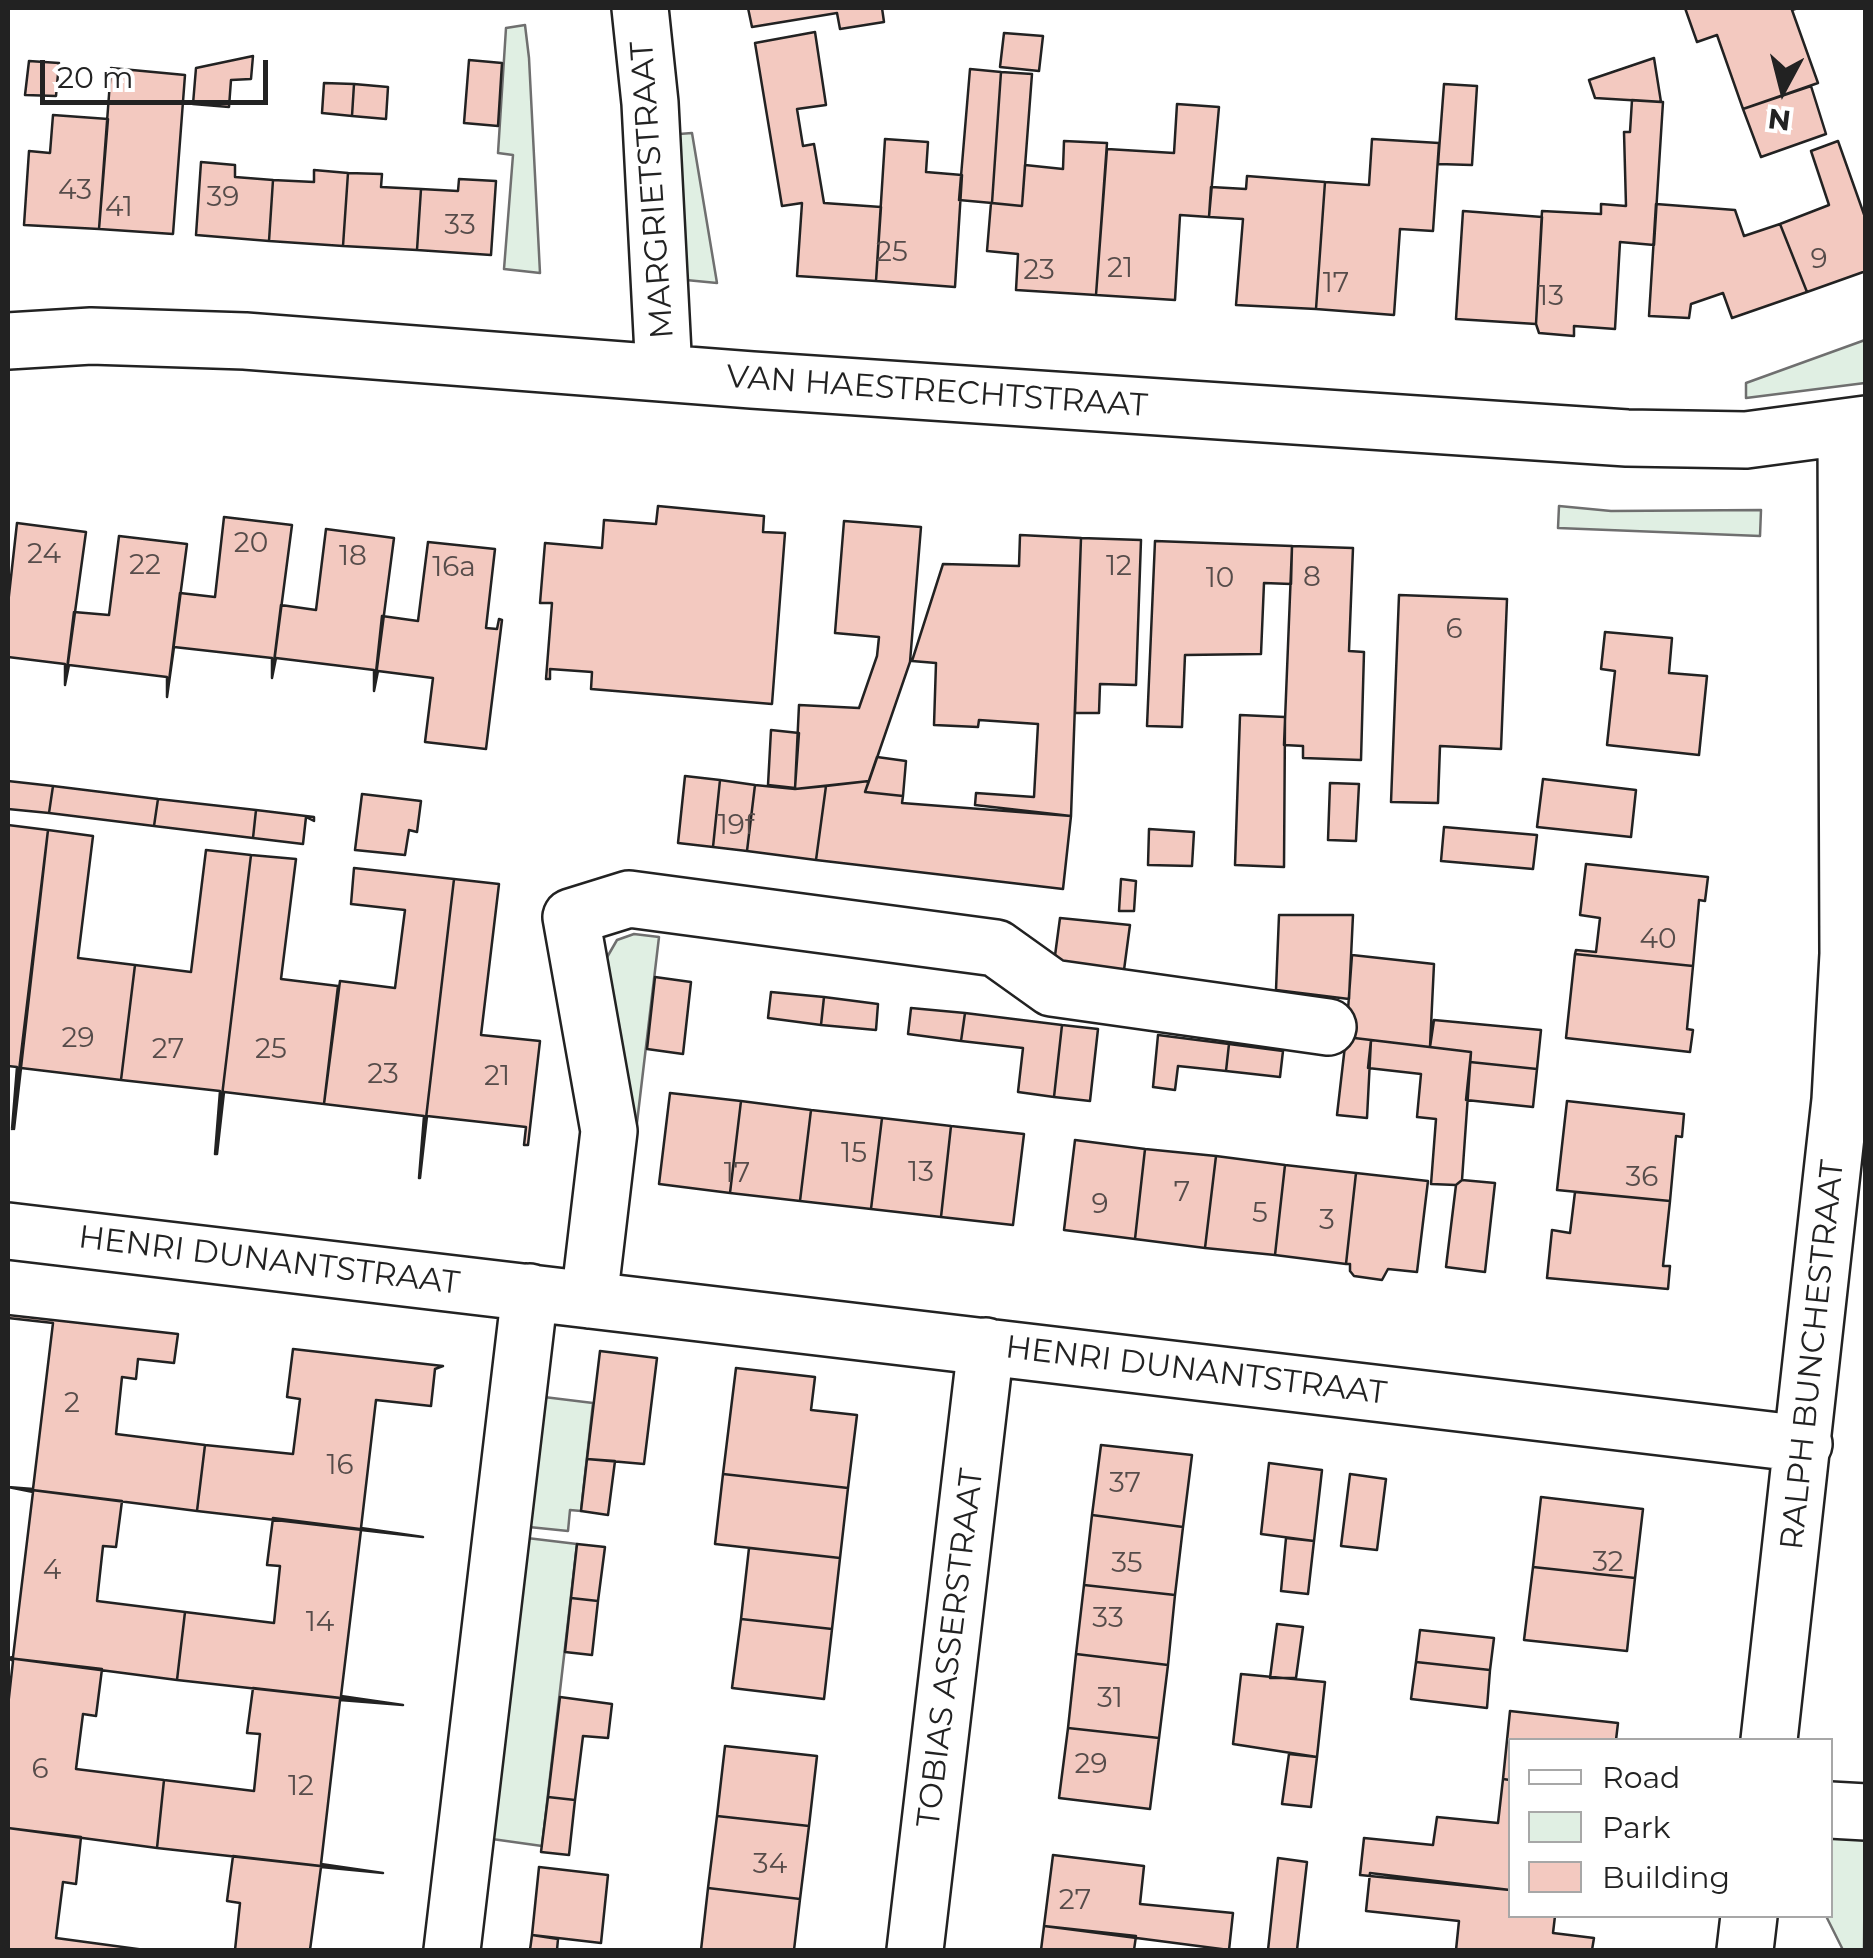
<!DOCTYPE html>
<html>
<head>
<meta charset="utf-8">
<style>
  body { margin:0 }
  #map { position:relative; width:1873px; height:1958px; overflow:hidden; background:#fff; font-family:Montserrat,sans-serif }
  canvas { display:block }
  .frame { position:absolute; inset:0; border:10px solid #222; pointer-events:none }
  .legend { position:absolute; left:1508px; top:1738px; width:325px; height:180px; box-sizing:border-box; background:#fff; border:2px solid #a7a7a7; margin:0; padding:12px 18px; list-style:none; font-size:30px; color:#222 }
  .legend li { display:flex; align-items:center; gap:20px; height:50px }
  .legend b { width:50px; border:2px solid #a7a7a7 }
  .north { position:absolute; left:1733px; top:40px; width:100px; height:100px; -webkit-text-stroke:8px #fff; paint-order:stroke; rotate:187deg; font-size:28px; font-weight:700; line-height:40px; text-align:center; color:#222 }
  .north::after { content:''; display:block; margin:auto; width:35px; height:45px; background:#222; clip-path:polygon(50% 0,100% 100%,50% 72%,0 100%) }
  .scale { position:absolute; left:40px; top:60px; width:228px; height:45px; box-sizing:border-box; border:5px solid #222; border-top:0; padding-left:12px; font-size:30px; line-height:35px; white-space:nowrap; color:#222; -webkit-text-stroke:8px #fff; paint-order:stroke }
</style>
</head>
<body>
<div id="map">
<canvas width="1873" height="1958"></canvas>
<div class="frame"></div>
<ul class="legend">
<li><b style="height:12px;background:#fff"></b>Road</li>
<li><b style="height:28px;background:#e0efe3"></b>Park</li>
<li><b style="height:28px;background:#f3c9c0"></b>Building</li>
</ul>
<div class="north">N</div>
<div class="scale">20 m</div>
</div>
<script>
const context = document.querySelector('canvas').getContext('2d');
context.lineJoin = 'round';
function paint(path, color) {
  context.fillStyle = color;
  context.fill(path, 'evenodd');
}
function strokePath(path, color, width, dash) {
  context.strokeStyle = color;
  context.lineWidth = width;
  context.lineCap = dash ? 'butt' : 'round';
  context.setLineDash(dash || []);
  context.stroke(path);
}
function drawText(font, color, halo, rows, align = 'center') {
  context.font = font + ' Montserrat,sans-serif';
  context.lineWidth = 8;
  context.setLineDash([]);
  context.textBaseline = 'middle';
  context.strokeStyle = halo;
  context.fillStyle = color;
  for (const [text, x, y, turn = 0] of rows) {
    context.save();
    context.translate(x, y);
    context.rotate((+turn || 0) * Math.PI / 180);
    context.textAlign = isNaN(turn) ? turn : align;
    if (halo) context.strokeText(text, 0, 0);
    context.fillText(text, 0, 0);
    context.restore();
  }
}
const green = new Path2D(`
  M525,25L529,58L540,273L504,269L513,155L498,153L506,28Z
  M692,133L717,283L686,280L679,134Z
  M1865,340V383L1746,398V383Z
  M1559,506L1611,511L1761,510L1760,536L1558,528Z
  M634,934L659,937L636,1131L606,959L617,940Z
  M544,1397L593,1403L581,1511L570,1510L568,1531L529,1527Z
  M527,1538L577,1544L542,1846L492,1839Z
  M1831,1831L1865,1833L1864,1950H1843L1826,1916H1830Z`);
paint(green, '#e0efe3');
strokePath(green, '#6f6f6f', 2.5);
const building = new Path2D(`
  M748,8H882L884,22L840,29L837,13L752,27Z
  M1685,8H1798L1792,10L1818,83L1743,109L1717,35L1697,42Z
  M815,32L826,105L797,109L803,146L814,144L824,203L881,207L876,281L797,276L802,203L782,206L755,43Z
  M1004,33L1043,36L1039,71L1000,67Z
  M253,56L251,79L231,80L229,107L193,104L196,68Z
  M1654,58L1661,102L1595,98L1589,80Z
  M469,60L502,63L498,126L464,123Z
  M29,61L59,63L56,96L25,95Z
  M111,68L185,75L173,234L99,229Z
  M970,69L1001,72L992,203L959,200Z
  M1001,72L1032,74L1022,206L992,203Z
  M324,83L354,84L352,116L322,113Z
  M354,84L388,87L386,119L352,116Z
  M1444,84L1477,86L1472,165L1438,164Z
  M1811,86L1826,134L1761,157L1743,109Z
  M1632,100L1663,102L1654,245L1620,242L1615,329L1574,326V336L1539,333L1536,324L1542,211L1601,214V204L1626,206L1624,132H1630Z
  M1177,104L1219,107L1209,217L1180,215L1175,300L1096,295L1107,149L1174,153Z
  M53,115L108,119L99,229L24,225L29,151L50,153Z
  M885,139L928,142L926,172L962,175L955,287L876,281Z
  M1372,139L1439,143L1433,231L1400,229L1394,315L1316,309L1325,182L1369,185Z
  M1064,141L1107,143L1096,295L1016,290L1018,254L987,251L991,203L1022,206L1025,165L1063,169Z
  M1838,141L1866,220V271L1807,292L1780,224L1829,205L1811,151Z
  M201,162L235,165V177L273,180L269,241L196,235Z
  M314,170L348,173L343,246L269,241L273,180L314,182Z
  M348,173L382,174L381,187L421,189L417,250L343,246Z
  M1247,176L1325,182L1316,309L1236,305L1243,219L1209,217L1211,187L1246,189Z
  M459,179L496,181L491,255L417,250L421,189L458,191Z
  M1656,204L1735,210L1744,236L1780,224L1807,292L1732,318L1723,293L1691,304L1689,318L1649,316Z
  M1463,211L1542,217L1536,324L1456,319Z
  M658,506L764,516L763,532L785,533L772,704L591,689L592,672L550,669V679H546L552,603H540L545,543L602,548L604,520L656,524Z
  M224,517L292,525L272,678V658L174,647L167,697L180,593L215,597Z
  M844,521L921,527L910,662L869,781L795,789L799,705L859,708L877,656L879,637L835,633Z
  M17,523L86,532L65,685V664L8,657V604Z
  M326,529L394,538L374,691V670L276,658L272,678L281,605L316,610Z
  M1020,535L1081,538L1071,816L975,805L976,793L1034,797L1038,724L979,720L978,727L934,725L936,663L912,661L943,564L1019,566Z
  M119,536L187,544L167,697V677L69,665L65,685L74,612L109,615Z
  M1081,538L1141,540L1136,685L1100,684L1099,713H1075Z
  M1155,541L1292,546L1291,584L1264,583L1261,654L1185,655L1182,727L1147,726Z
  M428,542L495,549L486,628L497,629L499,619L502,620L486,749L425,742L433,678L378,671L374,691L382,616L418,621Z
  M1292,546L1353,548L1349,651L1364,652L1361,760L1303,758V746L1284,745Z
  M1399,595L1507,599L1501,749L1440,746L1438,803L1391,802Z
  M1605,632L1672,638L1669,673L1707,676L1699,755L1607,745L1615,671L1601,669Z
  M1240,715L1285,717L1284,867L1235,865Z
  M771,730L799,733L795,788L768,785Z
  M877,757L906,761L903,796L865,792Z
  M685,776L720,780L713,847L678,843Z
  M1543,779L1636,790L1631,837L1537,827Z
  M720,780L755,785L747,851L713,847Z
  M8,781L53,786L49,813L8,809Z
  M869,781L865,792L903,796L902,803L1071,816L1063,889L816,860L826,786Z
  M1330,783L1359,784L1356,841L1328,840Z
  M755,785L795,789L826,786L816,860L747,851Z
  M53,786L158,799L154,826L49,813Z
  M362,794L421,801L417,832L409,830L405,855L355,850Z
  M158,799L256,810L253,838L154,826Z
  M256,810L314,817V821L306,817L303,844L253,838Z
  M8,825L48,830L12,1129L17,1067L8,1066Z
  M1444,827L1537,835L1533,869L1441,861Z
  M1149,829L1194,832L1192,866L1148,865Z
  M48,830L93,836L78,958L135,965L121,1080L21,1068L14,1129Z
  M206,850L251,855L215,1154L220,1091L121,1080L135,965L191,972Z
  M251,855L296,859L281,979L338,986L324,1104L224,1092L217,1154H215Z
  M1586,864L1708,877L1705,901L1699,900L1693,966L1575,954L1576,950L1596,952L1600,918L1580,915Z
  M354,868L454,879L419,1178L424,1116L324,1104L340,981L395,988L405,910L351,904Z
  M454,879L499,884L481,1035L540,1041L528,1145H524L526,1127L427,1116L420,1178H419Z
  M1121,879L1136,881L1134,911H1119Z
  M1279,915H1353L1349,999L1276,990Z
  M1060,918L1130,925L1124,970L1054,963Z
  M1575,954L1693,966L1687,1029L1693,1030L1690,1052L1566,1038Z
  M1352,955L1434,964L1430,1047L1346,1037Z
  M655,977L691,982L683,1054L647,1049Z
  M771,992L824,997L821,1025L768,1018Z
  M824,997L878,1004L876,1030L821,1025Z
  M911,1008L965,1013L961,1041L908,1034Z
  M965,1013L1062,1025L1054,1097L1018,1092L1023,1048L961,1041Z
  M1434,1020L1541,1030L1537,1069L1470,1062L1471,1052L1430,1047Z
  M1062,1025L1098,1029L1090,1101L1054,1097Z
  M1158,1035L1229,1044L1226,1071L1178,1066L1175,1090L1153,1087Z
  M1346,1037L1371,1040L1367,1118L1337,1115Z
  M1371,1040L1471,1052L1462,1180L1456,1185L1431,1184L1436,1119L1417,1117L1421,1074L1368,1068Z
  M1229,1044L1283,1051L1280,1077L1226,1071Z
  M1470,1062L1537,1069L1533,1107L1466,1100Z
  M670,1093L741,1101L730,1193L659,1184Z
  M741,1101L811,1110L800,1201L730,1193Z
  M1567,1101L1684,1114L1682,1137L1676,1136L1670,1201L1557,1190Z
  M811,1110L882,1118L871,1209L800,1201Z
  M882,1118L951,1126L941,1217L871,1209Z
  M951,1126L1024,1134L1013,1225L941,1217Z
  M1075,1140L1145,1149L1135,1239L1064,1230Z
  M1145,1149L1216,1156L1205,1248L1135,1239Z
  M1216,1156L1285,1165L1275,1255L1205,1248Z
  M1285,1165L1356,1173L1346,1264L1275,1255Z
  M1356,1173L1428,1181L1417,1272L1388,1269L1382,1280L1354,1276L1350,1271V1264H1346Z
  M1462,1180L1495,1183L1485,1272L1446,1267L1456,1185Z
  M1575,1192L1670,1201L1663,1266H1670L1668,1289L1547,1278L1552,1230L1570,1233Z
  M8,1315L178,1334L174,1363L138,1359L136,1379L122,1377L116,1434L205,1445L197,1511L8,1487L33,1489L53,1323L8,1318Z
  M293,1349L443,1366L435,1369L431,1406L376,1400L361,1528L423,1537L197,1511L205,1445L293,1454L300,1399L287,1397Z
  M600,1351L657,1358L644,1464L587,1459Z
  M736,1368L815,1377L811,1410L857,1415L848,1488L723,1474Z
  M1101,1445L1192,1455L1183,1527L1092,1515Z
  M587,1459L615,1461L608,1515L581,1511Z
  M1269,1463L1322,1470L1314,1541L1261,1534Z
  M723,1474L848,1488L840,1558L715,1544Z
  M1350,1474L1386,1479L1377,1550L1341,1546Z
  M8,1487L122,1501L116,1547L103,1546L97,1601L185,1612L177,1680L8,1658L13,1657L33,1492Z
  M1541,1497L1643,1509L1635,1578L1533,1567Z
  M1092,1515L1183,1527L1175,1595L1084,1585Z
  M273,1518L423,1537L361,1530L341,1696L403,1705L177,1680L185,1612L274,1623L280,1566L267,1565Z
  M1286,1538L1314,1541L1308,1594L1281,1591Z
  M577,1544L605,1547L598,1601L571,1598Z
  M749,1548L840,1558L832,1629L741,1619Z
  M1533,1567L1635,1578L1627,1651L1524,1640Z
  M1084,1585L1175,1595L1168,1665L1076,1654Z
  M571,1598L598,1601L592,1655L565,1652Z
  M741,1619L832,1629L824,1699L732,1688Z
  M1277,1624L1303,1627L1296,1678H1270Z
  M1420,1630L1494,1638L1490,1670L1416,1662Z
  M1076,1654L1168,1665L1159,1738L1068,1728Z
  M8,1658L102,1669L96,1716L83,1714L76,1769L164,1780L157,1848L8,1828V1706L13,1661Z
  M1416,1662L1490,1670L1487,1708L1411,1699Z
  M1241,1674L1325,1682L1317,1757L1233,1744Z
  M253,1688L403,1705L340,1700L321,1864L383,1873L157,1848L164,1780L254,1791L260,1734L247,1733Z
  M560,1697L612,1704L608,1738L583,1736L575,1800L548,1797Z
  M1510,1711L1618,1723L1616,1740H1510V1780L1503,1779Z
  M1068,1728L1159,1738L1150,1809L1059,1798Z
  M725,1746L817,1756L809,1826L717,1816Z
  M1289,1754L1317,1757L1311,1807L1282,1804Z
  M1503,1779L1510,1780V1890L1360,1875L1364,1838L1433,1845L1437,1817L1498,1823Z
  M548,1797L575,1800L569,1855L541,1852Z
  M717,1816L809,1826L800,1899L708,1888Z
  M8,1828L81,1837L76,1884L63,1882L56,1938L145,1950H8Z
  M1053,1855L1144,1866L1140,1904L1233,1913L1229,1950L1044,1926Z
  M233,1856L383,1873L321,1867L310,1950H235L240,1903L227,1901Z
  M1278,1858L1307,1862L1297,1950H1268Z
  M539,1867L608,1875L601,1943L532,1935Z
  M1370,1873L1510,1890V1916H1555L1553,1933L1594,1938L1592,1950H1456L1459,1921L1366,1911Z
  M708,1888L800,1899L794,1950H701Z
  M1044,1926L1136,1936L1134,1950H1041Z
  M532,1935L558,1939L557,1950H530Z`);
paint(building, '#f3c9c0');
strokePath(building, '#222', 2.5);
const minor = new Path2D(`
  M640,8L650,103L664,373
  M8,341L91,336L245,341L752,380L1627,438L1746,440L1866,424
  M8,1231L1804,1444
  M589,1300L609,1131L571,917L629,899L996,948L1052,988L1328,1027
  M1769,1740L1840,1100L1848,954L1846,428
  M1830,1810L1866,1812
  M452,1950L530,1292
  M915,1950L986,1346
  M1745,1950L1749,1916`);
strokePath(minor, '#222', 60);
strokePath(minor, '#fff', 55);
drawText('28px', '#564c4a', null, [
  ["43",75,191],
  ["39",223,198],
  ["41",119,208],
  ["33",460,226],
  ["25",892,253],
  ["9",1819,260],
  ["21",1120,269],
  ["23",1039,271],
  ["17",1336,284],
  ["13",1551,297],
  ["20",251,544],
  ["24",44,555],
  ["18",353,557],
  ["22",145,566],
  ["12",1119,567],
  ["16a",454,568],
  ["8",1312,578],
  ["10",1220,579],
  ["6",1454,630],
  ["19f",736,826],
  ["40",1658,940],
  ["29",78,1039],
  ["27",168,1050],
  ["25",271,1050],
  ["23",383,1075],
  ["21",497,1077],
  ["15",854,1154],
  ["13",921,1173],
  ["17",737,1174],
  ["36",1642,1178],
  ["7",1182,1193],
  ["9",1100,1205],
  ["5",1260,1214],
  ["3",1327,1221],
  ["2",72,1404],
  ["16",340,1466],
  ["37",1125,1484],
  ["32",1608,1563],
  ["35",1127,1564],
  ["4",52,1571],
  ["33",1108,1619],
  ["14",320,1623],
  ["31",1110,1699],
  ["29",1091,1765],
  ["6",40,1770],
  ["12",301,1787],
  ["34",770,1865],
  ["27",1075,1901]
]);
drawText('32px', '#222', '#fff', [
  ["MARGRIETSTRAAT",653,190,-94],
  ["VAN HAESTRECHTSTRAAT",937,392,4],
  ["HENRI DUNANTSTRAAT",269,1261,7],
  ["RALPH BUNCHESTRAAT",1813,1355,-84],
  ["HENRI DUNANTSTRAAT",1196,1371,7],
  ["TOBIAS ASSERSTRAAT",951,1648,-83]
]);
</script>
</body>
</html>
